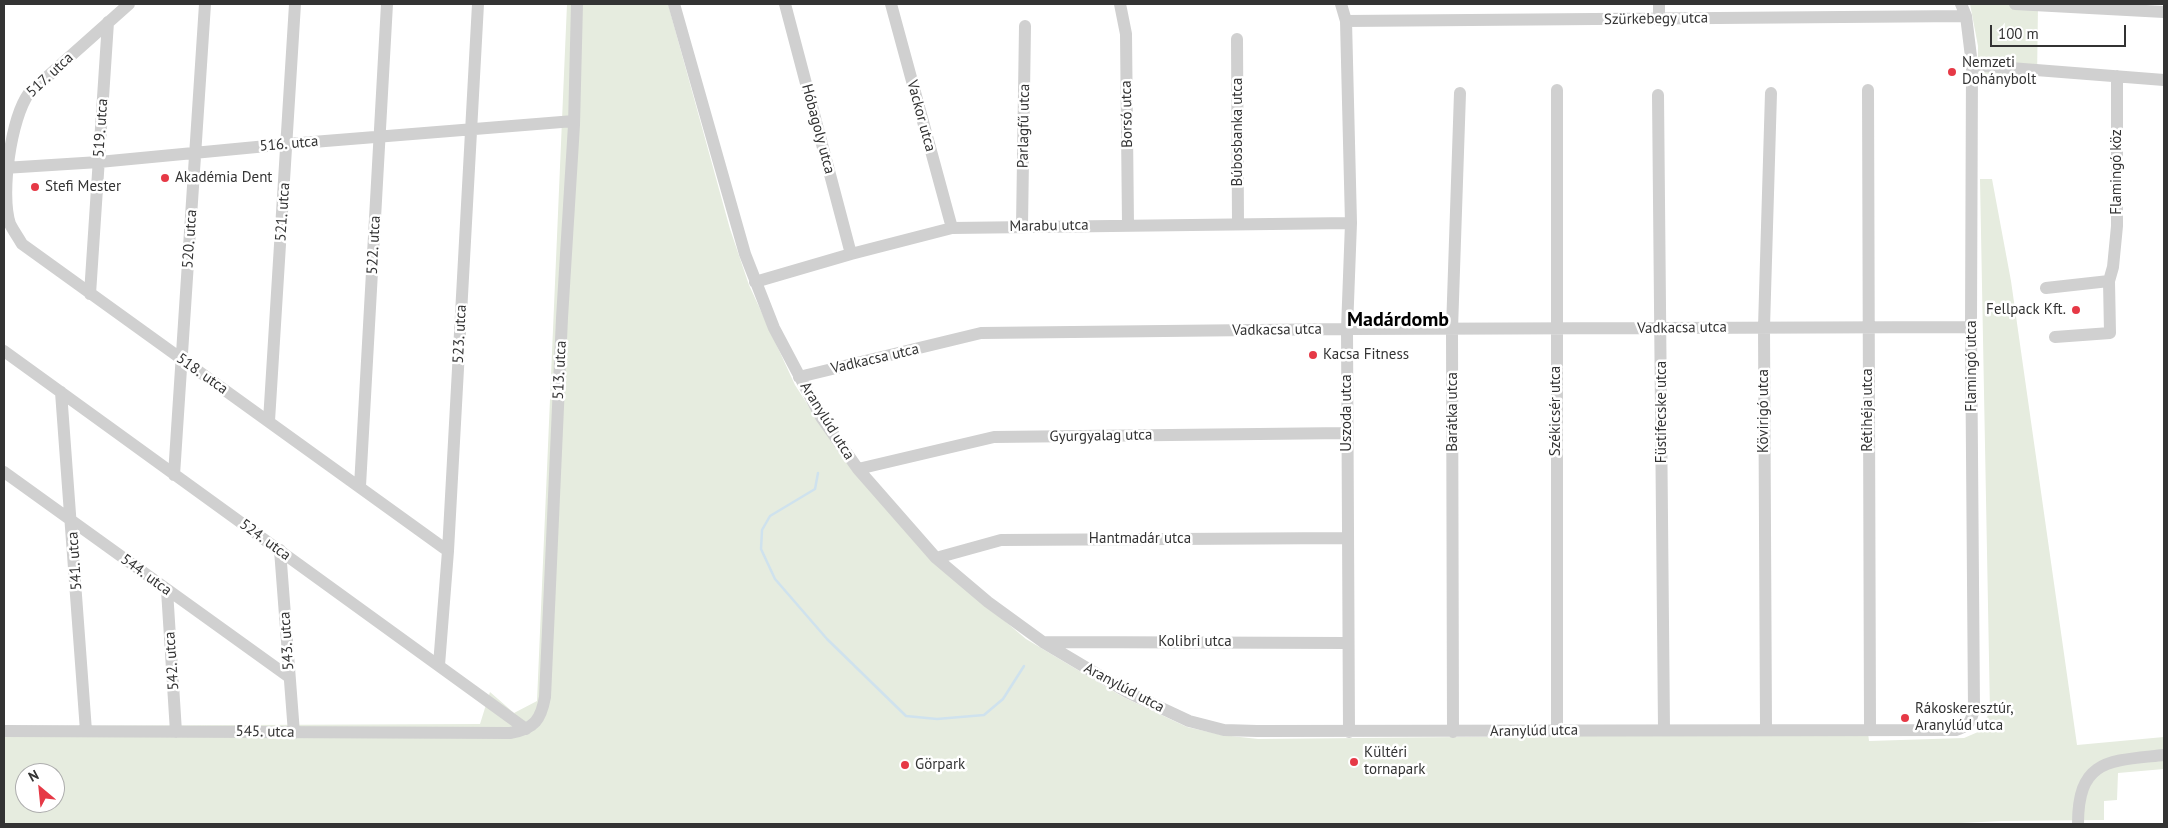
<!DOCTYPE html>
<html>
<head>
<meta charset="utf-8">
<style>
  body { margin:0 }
  #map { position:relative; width:2168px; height:828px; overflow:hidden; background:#fff; font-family:"PT Sans",sans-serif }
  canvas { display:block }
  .frame { position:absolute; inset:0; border:5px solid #333; pointer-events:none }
  .north { position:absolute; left:15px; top:763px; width:50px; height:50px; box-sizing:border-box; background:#fff; border:1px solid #adadad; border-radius:50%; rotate:332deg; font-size:14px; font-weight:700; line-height:20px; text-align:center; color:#333 }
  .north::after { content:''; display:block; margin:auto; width:18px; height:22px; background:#e63946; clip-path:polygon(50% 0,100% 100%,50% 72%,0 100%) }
  .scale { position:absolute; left:1990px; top:25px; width:136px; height:22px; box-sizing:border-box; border:2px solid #333; border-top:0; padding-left:6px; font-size:15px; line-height:18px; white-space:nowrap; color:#333; -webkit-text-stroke:4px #fff; paint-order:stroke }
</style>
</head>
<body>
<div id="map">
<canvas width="2168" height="828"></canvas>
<div class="frame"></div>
<div class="north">N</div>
<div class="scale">100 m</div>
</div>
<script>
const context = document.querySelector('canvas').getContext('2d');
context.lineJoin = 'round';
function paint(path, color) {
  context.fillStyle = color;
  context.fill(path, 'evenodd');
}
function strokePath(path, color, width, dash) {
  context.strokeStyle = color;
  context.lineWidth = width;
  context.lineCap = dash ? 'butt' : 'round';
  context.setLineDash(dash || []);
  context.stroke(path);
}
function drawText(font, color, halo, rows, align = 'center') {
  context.font = font + ' "PT Sans",sans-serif';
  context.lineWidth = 5;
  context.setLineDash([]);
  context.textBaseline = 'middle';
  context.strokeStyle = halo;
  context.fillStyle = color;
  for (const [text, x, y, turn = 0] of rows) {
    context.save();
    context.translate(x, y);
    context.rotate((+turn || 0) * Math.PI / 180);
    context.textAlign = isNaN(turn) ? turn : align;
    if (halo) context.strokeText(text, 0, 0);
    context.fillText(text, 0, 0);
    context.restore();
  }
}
paint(new Path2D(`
  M567,4H668L730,229L749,285L795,385L826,433L935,562L1026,639L1123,697L1187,727L1222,735L1258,739L1868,733L1869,741L1964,738L1978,732L1990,712L1980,179H1992L2011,281L2077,745L2164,737V769L2118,773L2117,800L2104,801V820L2002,821L1940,824H4V726L480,724L490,692L514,713L537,701ZM25,773H55V803H25Z
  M1970,4H2038L2037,81L1978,78V46Z`), '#e6ecdf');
strokePath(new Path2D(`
  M818,473L815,489L770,516L762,530L761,549L775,579L827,639L906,716L937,719L984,715L1003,699L1024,666`), '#cfe2ee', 2.5);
strokePath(new Path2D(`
  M129,4L29,93C11,118 0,194 10,224C13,230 18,237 22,244L448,551
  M674,4L745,254L774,328L821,417L858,469L936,558L988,602L1043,642L1127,692L1189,721L1224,730L1257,731L1956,730C1969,726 1971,722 1974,709L1971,327L1972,65L1966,16L1961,4
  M785,4L851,254
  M891,4L952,228
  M1120,4L1126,34L1128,225
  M1341,4L1346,21L1351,223L1347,329L1349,732
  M1659,4V20
  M2015,4L2164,12
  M1346,21L1966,16
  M1237,39L1238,224
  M1972,65L2164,80
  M1557,90V731
  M1868,90L1870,729
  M1658,95L1664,729
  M4,168L99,162L288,144L574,121
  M1022,226L1025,26
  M755,282L851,254L952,228L1351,223
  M2046,288L2109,281
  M90,294L108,22
  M2055,337L2110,333L2109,281L2113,267L2117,226V76
  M4,351L526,729
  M799,377L981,333L1347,329L1971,327
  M61,392L86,731
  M269,421L295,4
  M858,469L994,437L1347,433
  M4,472L289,677
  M174,475L205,4
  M360,486L387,4
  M280,550L294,733
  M936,558L1001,540L1346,538
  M167,590L176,732
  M1043,642L1347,643
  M439,665L448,551L478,4
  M1766,729L1764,327L1771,93
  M4,731L510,733C535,729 541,719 545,697L562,318L574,125L577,4
  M1453,732L1452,329L1460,93
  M2078,824C2078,758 2110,761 2164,755`), '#d0d0d0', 12);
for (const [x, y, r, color] of [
  [1952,72,5,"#e63946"],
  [165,178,5,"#e63946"],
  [35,187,5,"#e63946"],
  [2076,310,5,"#e63946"],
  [1313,355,5,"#e63946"],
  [1905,718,5,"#e63946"],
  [1354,762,5,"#e63946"],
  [905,765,5,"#e63946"]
]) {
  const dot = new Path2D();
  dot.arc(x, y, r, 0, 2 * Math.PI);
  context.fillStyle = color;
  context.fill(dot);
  strokePath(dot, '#fff', 2);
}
drawText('15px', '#333', '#fff', [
  ["Szürkebegy utca",1656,19,-1],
  ["517. utca",50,75,-43],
  ["Borsó utca",1127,114,-91],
  ["Vackor utca",921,116,75],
  ["Parlagfű utca",1024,126,-89],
  ["519. utca",101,128,-86],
  ["Hóbagoly utca",818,129,75],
  ["Búbosbanka utca",1238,132,-90],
  ["516. utca",289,144,-5],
  ["Flamingó köz",2117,172,-90],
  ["521. utca",283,212,-86],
  ["Marabu utca",1049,226,-1],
  ["520. utca",190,239,-86],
  ["522. utca",374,245,-87],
  ["Vadkacsa utca",1682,328,-1],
  ["Vadkacsa utca",1277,330,-1],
  ["523. utca",460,334,-87],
  ["Vadkacsa utca",875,359,-13],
  ["Flamingó utca",1972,366,-90],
  ["513. utca",560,370,-87],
  ["518. utca",202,374,35],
  ["Rétihéja utca",1868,410,-90],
  ["Székicsér utca",1556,411,-90],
  ["Kövirigó utca",1764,411,-90],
  ["Barátka utca",1453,412,-90],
  ["Füstifecske utca",1662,412,-90],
  ["Uszoda utca",1347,413,-90],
  ["Aranylúd utca",827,421,58],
  ["Gyurgyalag utca",1101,436,-1],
  ["Hantmadár utca",1140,539],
  ["524. utca",265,540,36],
  ["541. utca",75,561,-94],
  ["544. utca",146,575,36],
  ["543. utca",287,641,-94],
  ["Kolibri utca",1195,642],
  ["542. utca",172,661,-94],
  ["Aranylúd utca",1124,688,28],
  ["Aranylúd utca",1534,731,-1],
  ["545. utca",265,732,1]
]);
drawText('15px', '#333', '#fff', [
  ["Nemzeti",1962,63],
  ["Dohánybolt",1962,80],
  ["Akadémia Dent",175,178],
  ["Stefi Mester",45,187],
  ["Fellpack Kft.",2066,310,"right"],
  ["Kacsa Fitness",1323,355],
  ["Rákoskeresztúr,",1915,709],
  ["Aranylúd utca",1915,726],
  ["Kültéri",1364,753],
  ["tornapark",1364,770],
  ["Görpark",915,765]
], 'left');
drawText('bold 20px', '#000', '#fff', [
  ["Madárdomb",1398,320]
]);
</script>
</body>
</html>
